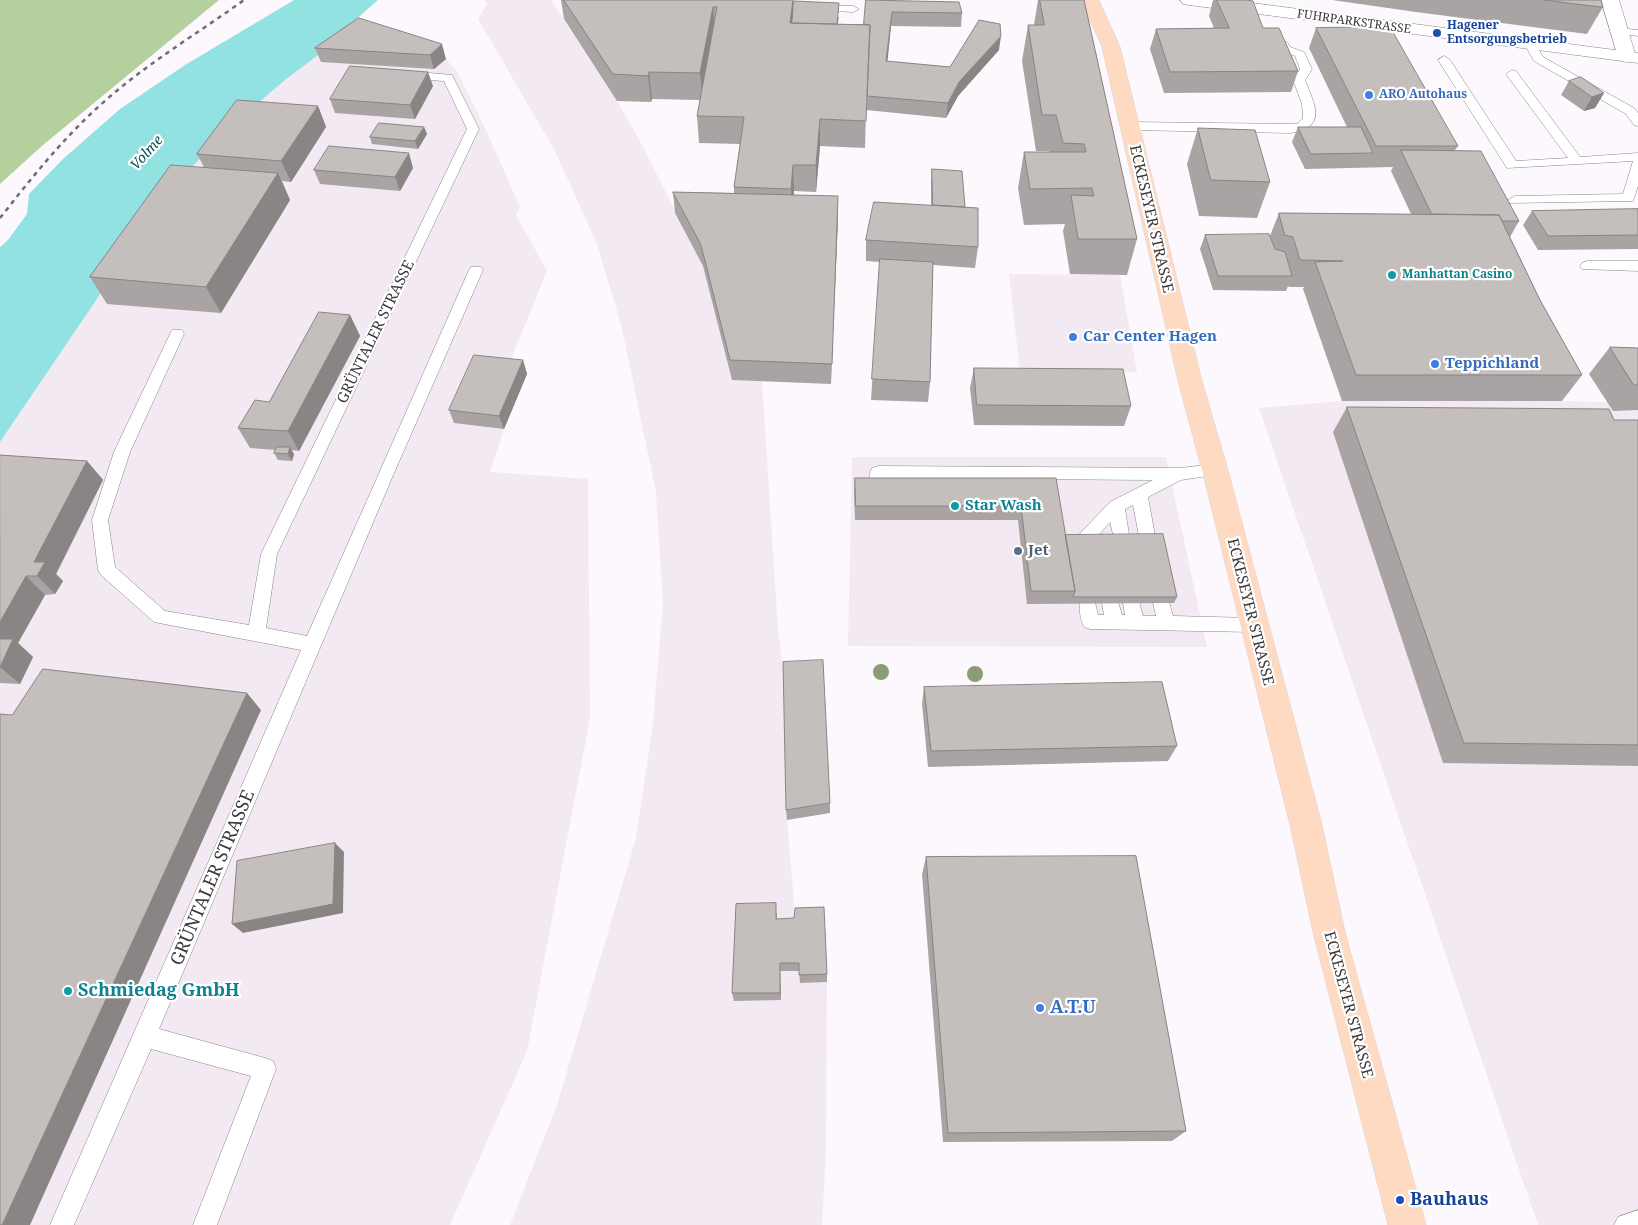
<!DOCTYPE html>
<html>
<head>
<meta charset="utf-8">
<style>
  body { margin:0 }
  canvas { display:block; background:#fcf8fd }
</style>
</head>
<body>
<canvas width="1638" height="1225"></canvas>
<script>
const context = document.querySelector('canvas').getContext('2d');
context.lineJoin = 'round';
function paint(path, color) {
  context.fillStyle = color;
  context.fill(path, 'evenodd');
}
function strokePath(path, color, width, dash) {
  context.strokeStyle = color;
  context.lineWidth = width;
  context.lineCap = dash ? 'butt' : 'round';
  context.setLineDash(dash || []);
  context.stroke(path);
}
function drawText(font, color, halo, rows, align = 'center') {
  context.font = font + ' "Noto Serif",serif';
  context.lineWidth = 4.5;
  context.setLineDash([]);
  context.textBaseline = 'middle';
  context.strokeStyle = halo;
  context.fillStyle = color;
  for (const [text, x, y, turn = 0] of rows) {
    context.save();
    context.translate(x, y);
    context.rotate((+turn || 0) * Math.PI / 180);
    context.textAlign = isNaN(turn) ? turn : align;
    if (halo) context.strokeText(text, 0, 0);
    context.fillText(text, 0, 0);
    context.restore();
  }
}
paint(new Path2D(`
  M484,0H551L617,101L640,141L703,266L732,380L762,381L778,630L784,674L787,820L795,916L827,982L826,1150L822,1225H510L557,1105L636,838L653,724L663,604L656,492L621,324L597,244L554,149L478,19L487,4Z
  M350,31L364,32L446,59L458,73L486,130L520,207L516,215L547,271L506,371L527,374L504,429L490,472L588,479L590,718L527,1051L450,1225H0V442L120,265L192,167L237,121L285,80Z
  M1009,274L1120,275L1137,372L1020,371Z
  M1342,401H1562L1638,403V1225H1538L1259,408Z
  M852,457H1166L1207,647L848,646Z`), '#f2e9f3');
paint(new Path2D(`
  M0,0H219L43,145L0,184Z`), '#b4d19d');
paint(new Path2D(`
  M294,0H378L353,22L350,31L285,80L237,121L192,167L120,265L0,442V247L8,240L27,214L29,194L63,159L120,109L185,65Z`), '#93e2e2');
const service = new Path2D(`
  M816,5L853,6L859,9L853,12L812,10L810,8L812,6Z
  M1619,28L1638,30V36L1615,33L1613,31L1615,29Z
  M1283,41L1287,42L1290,47L1304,52L1312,69L1305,80C1315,106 1328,127 1290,133L1129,130L1123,126L1129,122L1297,124L1303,118L1302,104L1293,80L1300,69L1295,56L1282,51L1277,44Z
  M1531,42L1535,43L1543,57L1634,108L1638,113V126L1634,125L1626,114L1534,61L1525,45Z
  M1444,56L1450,60L1516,161L1568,158L1506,74L1512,70L1516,71L1580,157L1638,153V186L1633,201L1510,203L1508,200L1515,196L1623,194L1633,161L1507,168L1438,60Z
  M406,71L452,75L479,129L277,554L266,628L307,636L469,270L471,267H481L483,270L391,480L159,1029L265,1058L273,1061L276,1069L217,1225H193L251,1076L151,1049L74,1225H50L301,650L154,622L101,575L98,570L92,520L114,452L170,334L172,330H182L184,334L130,452L108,520L115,567L165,611L249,625L261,554L467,129L444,81L402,78L400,75Z
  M1587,261H1638V271L1582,269L1580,266L1582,263Z
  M1215,464L1221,466L1223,470L1221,474L1181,480L1148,497L1156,541L1154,546L1148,548L1142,546L1140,541L1133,505L1125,509L1130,541L1128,546L1122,548L1116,546L1110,522C1101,531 1089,551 1074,547L1072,542L1110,502L1153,480L886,478V492L884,496L878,498L872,496C868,489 868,475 872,468L878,466L1180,468Z
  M1088,596L1094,598L1098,615H1104L1102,603L1105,598L1111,596L1117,598L1122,615H1125L1123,603L1126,598L1132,596L1138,598L1143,616H1156L1153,603L1156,598L1162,596L1168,598L1173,616L1253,618L1259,620L1262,625L1259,630L1253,632L1090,629L1084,627C1080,619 1078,606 1082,598Z
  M1638,1210V1225H1614L1618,1217Z`);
const minor = new Path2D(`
  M1601,0H1619L1636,57L1633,61L1627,62L1621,61L1618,57Z`);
const secondary = new Path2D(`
  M1180,0H1229L1638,53V63L1189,5L1183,4Z`);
const primary = new Path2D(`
  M1081,0H1099L1120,47L1202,381L1228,470L1322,825L1345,932L1426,1225H1388L1313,932L1290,825L1202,470L1178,381L1102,47Z`);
strokePath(service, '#888589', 1);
strokePath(minor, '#888589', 1);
strokePath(secondary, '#888589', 1);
strokePath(primary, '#d8d7d8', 1);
paint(service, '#fff');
paint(minor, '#fff');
paint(secondary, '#fff');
paint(primary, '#fddac1');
strokePath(new Path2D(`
  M0,218C30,180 60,142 96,109C141,67 194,36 244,0`), '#6f6d70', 2.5, [4.5, 4.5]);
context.fillStyle = '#8c9d74';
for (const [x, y] of [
  [881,672],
  [975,674]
]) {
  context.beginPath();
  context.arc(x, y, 8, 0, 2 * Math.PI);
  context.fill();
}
paint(new Path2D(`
  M561,0H793V8L839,17L838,24H864L866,0L962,13L961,27L891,26L887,61L950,67L999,50L958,96L946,118L866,110L865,148L820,146L816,192L794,191V195L838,217L831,384L732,380L703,266L675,213L673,192L734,193V187L740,144L699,143L697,116L700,100L652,99L651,102L617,101L564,19Z
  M1038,0H1084L1137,239L1127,275L1070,274L1063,231L1065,224L1024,225L1018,188L1024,152H1049V151H1036L1022,61L1028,25H1034Z
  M1213,0H1217L1263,28L1298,71L1291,92L1164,93L1150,49L1156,29L1214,28L1209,16Z
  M1332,0H1601L1603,7L1587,34L1416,12Z
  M359,18L446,59L434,69L321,62L315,48Z
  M1316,28L1458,146L1455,150L1519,221L1510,237L1540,300L1582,375L1562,401H1342L1303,289L1304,287H1289L1288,286L1286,291L1213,290L1200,249L1205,235L1270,236L1279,213L1411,214L1391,171L1393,167L1305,169L1292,142L1298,127H1347L1309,48Z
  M1569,81L1604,93L1595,108L1584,111L1561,95Z
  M433,86L415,119L335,113L330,99Z
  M318,106L326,127L291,182L282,181L290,200L221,313L107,304L90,277L204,167L197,154Z
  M424,127L427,134L418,149L372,144L370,137Z
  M1198,128L1270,182L1257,218L1199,216L1187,164Z
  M413,168L400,191L320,184L314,170Z
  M932,169L965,207L978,247L975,268L933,265L930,382L928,402L871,400L880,262L866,261V240L931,205V183Z
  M1638,209V249L1538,250L1523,225L1532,211Z
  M350,315L360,336L299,451L291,450L294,454L292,461L278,460L274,453L276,450L250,448L238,428L269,402Z
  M1610,347L1638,348V410L1613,411L1589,374Z
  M523,360L527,374L504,429L454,423L449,410Z
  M974,368L1131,406L1124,426L974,425L970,388Z
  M1347,407L1614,420H1638V766L1443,763L1333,432Z
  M0,455L87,461L103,480L56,574L63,581L55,594L45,595L18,643L33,657L20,684L0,683Z
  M855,478H1056L1065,535L1177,597L1174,603L1027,604L1018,520H855L854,492Z
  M924,687L1177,746L1168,761L928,767L922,704Z
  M830,803V813L787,820L786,810Z
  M926,857L1186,1131L1172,1141L943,1142L922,874Z
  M777,912V919L827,974V982L800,983L799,971H780L781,1000L734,1001L732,993Z`), '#a9a3a3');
paint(new Path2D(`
  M793,0V24L790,23Z
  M713,7L715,33L703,100L700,73Z
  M892,12L891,26L886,76V61Z
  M1001,36L999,50L958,96L946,118L948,103L959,82Z
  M442,44L446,59L434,69L430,55Z
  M428,72L433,86L415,119L410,105Z
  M649,72L652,99L651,102L648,76Z
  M1604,93L1595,108L1584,111L1592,97Z
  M318,106L326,127L291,182L281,161Z
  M820,119V146L816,192V165Z
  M424,127L427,134L418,149L415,141Z
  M409,153L413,168L400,191L395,177Z
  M793,165L794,191L792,216L791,189Z
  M278,173L290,200L221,313L206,287Z
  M838,196V217L831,384L832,364Z
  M350,315L360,336L299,451L288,431Z
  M523,360L527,374L504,429L499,416Z
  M290,447L294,454L292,461L288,454Z
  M87,461L103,480L56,574L63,581L55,594L37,576L34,562Z
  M26,576L45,595L18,643L33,657L20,684L0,667V622Z
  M247,693L261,710L30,1225H2Z
  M335,843L344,852L343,913L243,933L232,924Z
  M780,963V971L781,1000L780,993Z`), '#898584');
const building = new Path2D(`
  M564,0H793L790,23L870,25L866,121L820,119L816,165H793L791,189L734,187L744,117L697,116L717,7H713L700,73L649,72L648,76L613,74Z
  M866,0L959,2L962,13L892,12L886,61L950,67L979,20L1000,24L1001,36L959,82L948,103L867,96L870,25L864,24Z
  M1040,0H1084L1137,239H1078L1071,195L1094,196L1092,188L1030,189L1024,152H1086L1084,144L1063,143L1056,115H1042L1028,25H1044Z
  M1217,0H1246L1253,1L1263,28H1279L1298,71L1170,72L1156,29L1229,28Z
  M1544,0H1601L1603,7Z
  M794,1L839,3L837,24L792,23Z
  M359,18L442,44L430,55L315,48Z
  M1390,27L1458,146H1376L1316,28Z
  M350,66L428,72L410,105L330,99Z
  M1581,77L1604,93L1592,97L1569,81Z
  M237,100L318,106L281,161L197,154Z
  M379,123L424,127L415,141L370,137Z
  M1298,127H1361L1373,153L1311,154Z
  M1198,128L1255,130L1270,182L1211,180Z
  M329,146L409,153L395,177L314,170Z
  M1401,150L1481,151L1519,221H1502L1499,215L1432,214Z
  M171,165L278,173L206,287L90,277Z
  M932,169L962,171L965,207L933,205Z
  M673,192L838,196L832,364L730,360L701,245Z
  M874,202L978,208V247L866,240Z
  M1638,209V235L1548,236L1532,211Z
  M1279,213L1499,215L1540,300L1582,375H1356L1315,262L1343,261L1300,260L1293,237L1285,235Z
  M1269,234L1275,249L1285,252L1292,276H1218L1205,235Z
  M880,259L933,262L930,382L872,379Z
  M319,312L350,315L288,431L238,428L255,400L269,402Z
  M1610,347L1638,348V385H1634Z
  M474,355L523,360L499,416L449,410Z
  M974,368L1123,369L1131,406L977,405Z
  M1347,407L1609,409L1614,420H1638V745L1464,743Z
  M277,447H290L288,454L274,453Z
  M0,455L87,461L34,562H45L37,576H26L0,622Z
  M855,478H1056L1075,591H1031L1021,506H856Z
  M1163,534L1177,597H1073L1075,591L1065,535Z
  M0,639H13L0,667Z
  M823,660L830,803L786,810L783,662Z
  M43,669L247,693L2,1225H0V714L12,715Z
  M1162,682L1177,746L931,751L924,687Z
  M335,843L333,904L232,924L237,861Z
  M1136,856L1186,1131L948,1133L926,857Z
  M776,903V919L794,918L795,908L824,907L827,974L799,975V963H780V993H732L736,904Z`);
paint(building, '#c4bebd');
strokePath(building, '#898584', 1);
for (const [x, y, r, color] of [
  [1437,33,5,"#1a4fb4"],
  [1369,95,5,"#3f7fe0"],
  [1392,275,5,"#0f9aa8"],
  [1073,337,5,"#3f7fe0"],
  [1435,364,5,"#3f7fe0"],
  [955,506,5,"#0f9aa8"],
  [1018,551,5,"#5c6f8a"],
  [68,991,5,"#0f9aa8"],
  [1040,1008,5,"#3f7fe0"],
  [1400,1200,5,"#1a4fb4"]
]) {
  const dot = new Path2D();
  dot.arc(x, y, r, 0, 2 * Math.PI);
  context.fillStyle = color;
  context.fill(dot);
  strokePath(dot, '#fff', 2);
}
drawText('12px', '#3b393b', '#fff', [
  ["FUHRPARKSTRASSE",1354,22,8]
]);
drawText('bold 12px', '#164399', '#fff', [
  ["Hagener",1447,26],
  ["Entsorgungsbetrieb",1447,40]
], 'left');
drawText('bold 12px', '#366cbe', '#fff', [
  ["ARO Autohaus",1379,95]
], 'left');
drawText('bold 12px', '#0d838f', '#fff', [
  ["Manhattan Casino",1402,275]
], 'left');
drawText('italic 14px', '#044f50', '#fff', [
  ["Volme",147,153,-48]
]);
drawText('15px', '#3b393b', '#fff', [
  ["ECKESEYER STRASSE",1151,219,77],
  ["GRÜNTALER STRASSE",376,332,-64],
  ["ECKESEYER STRASSE",1250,612,76],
  ["ECKESEYER STRASSE",1348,1005,75]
]);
drawText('bold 15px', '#366cbe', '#fff', [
  ["Car Center Hagen",1083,337],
  ["Teppichland",1445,364]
], 'left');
drawText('bold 15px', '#0d838f', '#fff', [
  ["Star Wash",965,506]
], 'left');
drawText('bold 15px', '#4e5e75', '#fff', [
  ["Jet",1028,551]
], 'left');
drawText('18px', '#3b393b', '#fff', [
  ["GRÜNTALER STRASSE",213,878,-67]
]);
drawText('bold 18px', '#0d838f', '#fff', [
  ["Schmiedag GmbH",78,991]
], 'left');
drawText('bold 18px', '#366cbe', '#fff', [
  ["A.T.U",1050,1008]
], 'left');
drawText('bold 18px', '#164399', '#fff', [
  ["Bauhaus",1410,1200]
], 'left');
</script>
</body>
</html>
